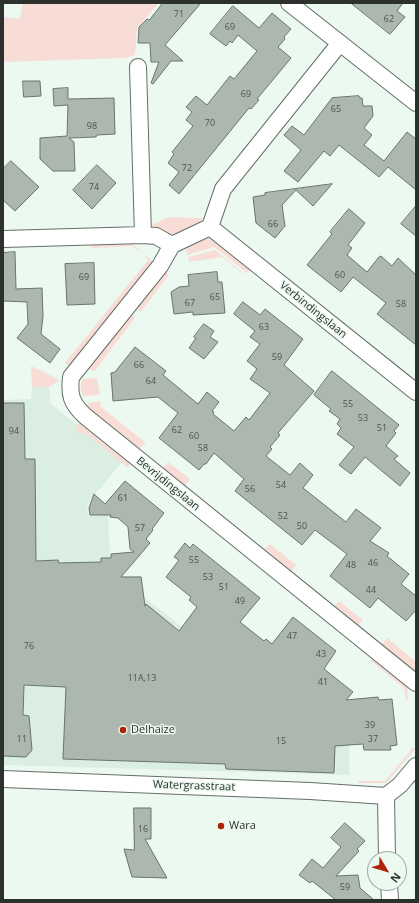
<!DOCTYPE html>
<html>
<head>
<meta charset="utf-8">
<style>
  body { margin:0 }
  #map { position:relative; width:419px; height:903px; overflow:hidden; background:#ecf9f0; font-family:"Open Sans",sans-serif }
  canvas { display:block }
  .frame { position:absolute; inset:0; border:4px solid #2c312e; pointer-events:none }
  .north { position:absolute; left:367px; top:851px; width:40px; height:40px; box-sizing:border-box; background:#ecf9f0; border:1px solid #9fa9a2; border-radius:50%; rotate:128deg; font-size:11px; font-weight:700; line-height:16px; text-align:center; color:#2c312e }
  .north::after { content:''; display:block; margin:auto; width:14px; height:18px; background:#af220a; clip-path:polygon(50% 0,100% 100%,50% 72%,0 100%) }
</style>
</head>
<body>
<div id="map">
<canvas width="419" height="903"></canvas>
<div class="frame"></div>
<div class="north">N</div>
</div>
<script>
const context = document.querySelector('canvas').getContext('2d');
context.lineJoin = 'round';
function paint(path, color) {
  context.fillStyle = color;
  context.fill(path, 'evenodd');
}
function strokePath(path, color, width, dash) {
  context.strokeStyle = color;
  context.lineWidth = width;
  context.lineCap = dash ? 'butt' : 'round';
  context.setLineDash(dash || []);
  context.stroke(path);
}
function drawText(font, color, halo, rows, align = 'center') {
  context.font = font + ' "Open Sans",sans-serif';
  context.lineWidth = 3;
  context.setLineDash([]);
  context.textBaseline = 'middle';
  context.strokeStyle = halo;
  context.fillStyle = color;
  for (const [text, x, y, turn = 0] of rows) {
    context.save();
    context.translate(x, y);
    context.rotate((+turn || 0) * Math.PI / 180);
    context.textAlign = isNaN(turn) ? turn : align;
    if (halo) context.strokeText(text, 0, 0);
    context.fillText(text, 0, 0);
    context.restore();
  }
}
paint(new Path2D(`
  M32,387H49L51,404L122,462L91,499L87,508L89,516L108,515L110,558L123,557V576H142L145,598L231,665L350,734L349,775L3,765V400L31,399Z`), '#daeee1');
paint(new Path2D(`
  M23,3H159L137,28L135,55L125,58L3,62V17L20,19Z
  M169,217L203,218C195,228 183,235 169,234C162,234 157,229 152,225Z
  M205,238L216,239L250,269L247,273L214,247L187,255L186,249L189,245Z
  M131,243L140,250L139,251L133,246L92,248V244Z
  M215,250L243,273V274L222,257L189,262L188,257Z
  M146,256L156,264L72,366H69L65,363L148,260L145,257Z
  M163,270L169,275L141,312L138,309V304Z
  M128,315H132L135,318L96,369L97,371L89,370L87,366Z
  M31,366L54,377L59,381L49,387H32Z
  M97,378L100,395L83,396C80,390 80,384 83,379Z
  M100,401L101,407L146,443L137,450L85,407V405L89,403Z
  M80,423H84L131,461L128,468L86,433H77L76,426Z
  M168,462L190,479L183,489L180,487L179,480L163,468Z
  M270,544L296,565L291,572H288L276,564L275,557L265,549Z
  M339,601L363,620C359,625 357,628 351,625L350,618L335,606Z
  M387,638L416,662V670L414,673L381,648L382,644Z
  M373,658L411,686L407,691L408,699L406,700L404,688L370,660Z
  M411,748H416L386,783H358V781H385L411,750Z`), '#f8dcd6');
const building = new Path2D(`
  M163,3H201L165,45L183,61H171L153,84L151,83L159,62H151L150,43H138L139,27L147,19L149,20Z
  M351,3H403L397,11L405,17L390,34Z
  M233,6L259,28L272,13L291,29L284,37L285,39L278,47L291,58L257,99L259,100L251,109L249,108L179,194L169,185L179,172L168,163L174,154L172,152L193,126L186,120L192,112L186,107L196,96L207,105L230,76L234,79L257,51L238,35L232,43L230,41L226,46L210,34Z
  M23,81H40L41,96L24,97Z
  M68,88V99L114,98L115,134L97,135L96,137L69,138L74,142L75,171H53L40,159V138L67,136L68,105L54,106L53,89Z
  M359,96L360,98H362L363,106H372L373,116L364,128L372,135L364,145L384,161L407,132L416,139V190L388,167L379,177L339,145L330,156L324,151L298,182L284,171L301,150L284,135L292,126L304,135L332,98Z
  M11,161L39,187L15,211L3,200V169Z
  M97,165L116,183L92,209L73,190Z
  M332,184L313,206L296,190L282,205L285,226L275,238L256,223L253,197L265,195V193Z
  M416,206V236L401,224Z
  M349,209L365,223L348,245L352,248L347,255L367,272L379,257L381,256L392,266L398,258L416,275V345L377,314L386,303L353,277L341,292L307,265L332,234L330,232Z
  M15,252L16,289L42,288L43,316L41,334L60,349L50,363L17,338L28,324L27,302L3,301V253Z
  M94,263L95,304L67,305L65,264Z
  M217,272L218,282H222L225,313L193,315V312L174,314L171,292L179,287L189,286L188,275Z
  M243,302L260,315L265,309L303,339L284,365L314,391L278,433L280,435L270,447L272,449L266,456L290,475L300,463L313,475L303,488L346,522L356,509L381,528L370,541L389,553L387,556L409,574L401,584L416,596V610L406,621L378,598L370,608L330,576L347,554L315,530L302,545L235,491L244,479L214,453L206,464H204L199,470L159,438L178,413L158,397L113,401L111,373L115,372L135,347L166,371L163,375L198,404L207,392L219,402L212,411L214,412L213,414L234,431L246,417L249,420L270,393L250,379L257,369L247,361L260,344L250,337L255,331L234,314Z
  M204,324L214,331L210,337L218,342L204,359L189,348L196,338L194,337Z
  M332,371L399,425L394,431L396,433L386,446L398,456L394,459L410,473L400,486L365,457L351,474L339,465L354,447L337,434L341,428L337,424L340,419L329,411L331,409L314,395Z
  M3,403H24L25,459H35L36,561L58,560L59,563L101,562V558H111V554L134,552L130,549L128,527L118,518L110,517L111,515H90L89,508L94,494L105,504L125,481L164,513L152,529L153,530L146,539L150,543L121,577H141L145,606L146,604L179,631L197,607L189,600L191,597L166,577L179,560L174,557L185,543L190,548L193,544L260,598L240,622L264,641L266,639L272,644L293,617L336,651L324,669L353,692L346,700L378,697L379,700L392,699L397,745L390,746L391,750H364L363,744L335,746L334,773L226,769L225,764L63,759L66,687L24,685L23,715L29,716L32,750L26,757L3,756Z
  M134,808H151V839H145L167,878L132,877L124,849L134,850Z
  M345,823L365,841L357,849L359,851L336,876L358,875L360,888L374,900H336L312,881L310,883L299,875L312,859L323,868L341,847L331,838Z`);
paint(building, '#acb8af');
strokePath(building, '#68746c', 1);
const minor = new Path2D(`
  M289,3L416,103
  M138,67L143,235
  M210,227L416,392
  M3,239L143,235L156,236L172,245L210,227L223,189L340,43
  M172,245L160,266L71,377C69,395 71,403 85,416L416,683
  M3,779L310,791L386,796
  M386,796L387,859
  M386,796L400,785L416,766
  M389,883L390,900`);
strokePath(minor, '#646f67', 18);
strokePath(minor, '#fff', 16);
for (const [x, y, r, color] of [
  [123,730,4,"#af220a"],
  [221,826,4,"#af220a"]
]) {
  const dot = new Path2D();
  dot.arc(x, y, r, 0, 2 * Math.PI);
  context.fillStyle = color;
  context.fill(dot);
  strokePath(dot, '#ecf9f0', 1.5);
}
drawText('9px', '#4c534e', null, [
  ["71",179,14],
  ["62",389,19],
  ["69",230,27],
  ["69",246,94],
  ["65",336,109],
  ["70",210,123],
  ["98",92,126],
  ["72",187,168],
  ["74",94,187],
  ["66",273,224],
  ["60",340,275],
  ["69",84,277],
  ["65",215,297],
  ["67",190,303],
  ["58",401,304],
  ["63",264,327],
  ["59",277,357],
  ["66",139,365],
  ["64",151,381],
  ["55",348,404],
  ["53",363,418],
  ["51",382,428],
  ["62",177,430],
  ["94",14,431],
  ["60",194,436],
  ["58",203,448],
  ["54",281,485],
  ["56",250,489],
  ["61",123,498],
  ["52",283,516],
  ["50",302,526],
  ["57",140,528],
  ["55",194,560],
  ["46",373,563],
  ["48",351,565],
  ["53",208,577],
  ["51",224,587],
  ["44",371,590],
  ["49",240,601],
  ["47",292,636],
  ["76",29,646],
  ["43",321,654],
  ["11A,13",142,678],
  ["41",323,682],
  ["39",370,725],
  ["11",22,739],
  ["37",373,739],
  ["15",281,741],
  ["16",143,829],
  ["59",345,887]
]);
drawText('11px', '#2c312e', '#ecf9f0', [
  ["Verbindingslaan",313,310,39],
  ["Bevrijdingslaan",168,484,39],
  ["Watergrasstraat",194,786,2]
]);
drawText('11px', '#2c312e', '#ecf9f0', [
  ["Delhaize",131,730],
  ["Wara",229,826]
], 'left');
</script>
</body>
</html>
